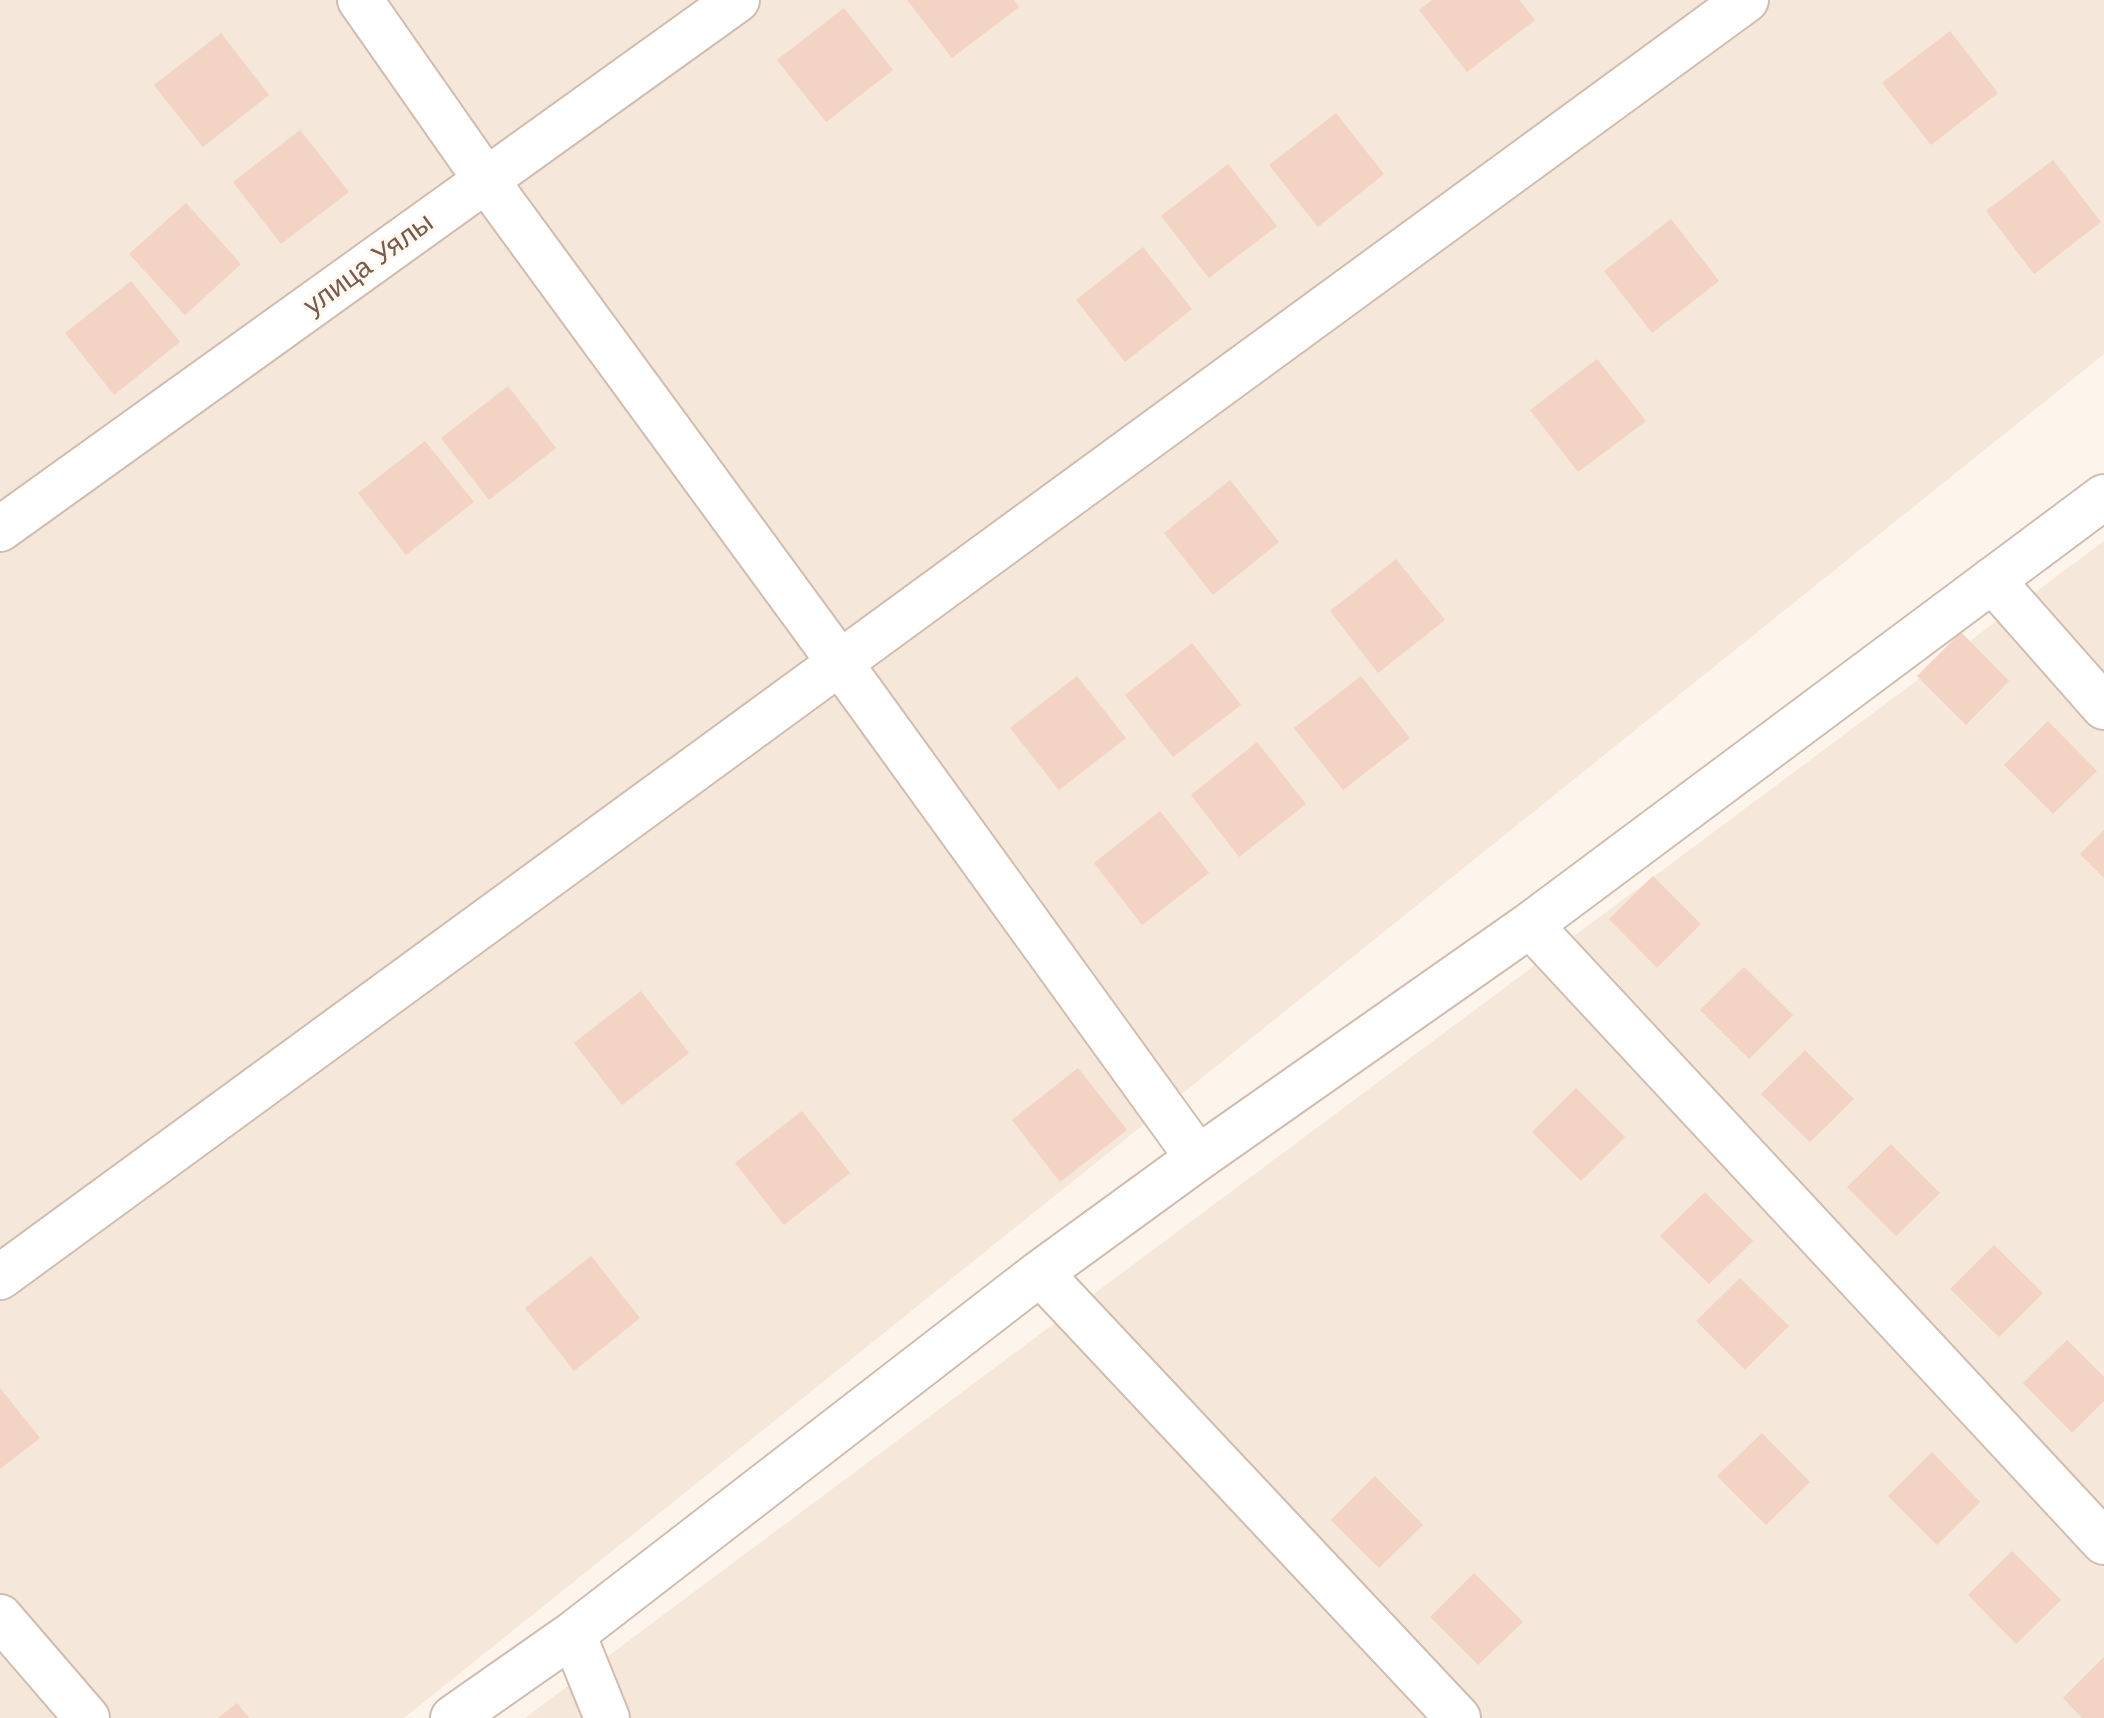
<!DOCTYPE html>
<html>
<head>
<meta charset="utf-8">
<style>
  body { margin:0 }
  canvas { display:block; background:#fdf5eb }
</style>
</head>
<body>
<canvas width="2104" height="1718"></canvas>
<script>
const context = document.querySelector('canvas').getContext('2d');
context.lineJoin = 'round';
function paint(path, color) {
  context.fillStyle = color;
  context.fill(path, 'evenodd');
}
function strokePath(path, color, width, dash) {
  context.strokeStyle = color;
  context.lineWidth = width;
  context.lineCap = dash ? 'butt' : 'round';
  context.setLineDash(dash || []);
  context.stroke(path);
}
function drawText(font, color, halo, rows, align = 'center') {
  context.font = font + ' Helvetica,sans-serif';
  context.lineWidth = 7;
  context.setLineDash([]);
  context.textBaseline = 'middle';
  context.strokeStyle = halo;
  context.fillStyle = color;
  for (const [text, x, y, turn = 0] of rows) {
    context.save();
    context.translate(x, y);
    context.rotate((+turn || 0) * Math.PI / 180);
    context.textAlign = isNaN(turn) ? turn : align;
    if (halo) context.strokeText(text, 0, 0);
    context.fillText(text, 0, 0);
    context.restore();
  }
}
paint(new Path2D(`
  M0,0H2104V354L404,1718H0Z
  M2104,541V1718H525Z`), '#f5e7d9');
paint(new Path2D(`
  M907,0H1014L1019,7L952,58Z
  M1432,0H1519L1535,20L1467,72L1419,10Z
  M844,8L893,70L826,122L777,60Z
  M1950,31L1998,93L1931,145L1882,83Z
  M221,33L269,95L203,147L154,85Z
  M1336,113L1384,174L1318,227L1269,165Z
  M300,130L349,192L281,244L233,182Z
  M2053,160L2101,222L2034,274L1986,211Z
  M1228,164L1277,226L1209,278L1161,216Z
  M186,203L241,264L185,315L129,254Z
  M1671,219L1719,281L1652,333L1604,271Z
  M1143,247L1192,309L1125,362L1076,300Z
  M131,281L180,342L114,395L65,333Z
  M1597,359L1646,421L1578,472L1530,410Z
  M508,386L556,448L489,500L441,438Z
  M425,441L474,502L406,555L358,493Z
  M1230,480L1279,542L1213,595L1164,533Z
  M1396,559L1445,620L1378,673L1330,611Z
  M1961,632L2009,681L1966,725L1917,676Z
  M1192,643L1241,705L1173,757L1125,695Z
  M1077,676L1126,738L1059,790L1010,728Z
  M1361,676L1410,738L1343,790L1294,728Z
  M2048,721L2097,771L2053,814L2004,765Z
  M1257,742L1306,804L1239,857L1191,795Z
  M1160,811L1209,873L1142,925L1094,863Z
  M2104,830V878L2080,854Z
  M1653,876L1701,924L1657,968L1609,919Z
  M1744,967L1793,1015L1749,1059L1700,1010Z
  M641,991L689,1053L622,1105L574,1043Z
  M1805,1050L1854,1099L1810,1142L1761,1094Z
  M1078,1068L1127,1130L1060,1182L1012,1120Z
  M1576,1088L1625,1137L1581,1181L1532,1132Z
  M802,1111L850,1173L784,1225L735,1163Z
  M1891,1144L1940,1193L1896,1236L1847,1187Z
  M1705,1192L1753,1241L1709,1284L1660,1236Z
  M1994,1245L2043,1293L1999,1337L1950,1289Z
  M591,1256L640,1318L574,1371L525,1308Z
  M1740,1278L1789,1326L1745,1370L1696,1321Z
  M2067,1340L2104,1377V1401L2072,1433L2023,1383Z
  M0,1388L40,1438L0,1469Z
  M1762,1433L1810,1482L1766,1525L1717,1476Z
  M1932,1452L1980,1502L1937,1545L1888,1496Z
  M1375,1476L1423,1525L1379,1568L1331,1520Z
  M2012,1551L2061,1600L2016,1644L1968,1595Z
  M1474,1573L1523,1622L1478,1665L1430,1617Z
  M2104,1657V1718H2082L2063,1698Z
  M237,1703L249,1718H218Z`), '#f3d3c3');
const minor = new Path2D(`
  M360,0L486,180L840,663L1198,1158
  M0,529L737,0
  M1992,580L2104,707
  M1530,925L2104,1542
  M1040,1273L1458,1718
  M0,1277L1746,0
  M0,1617L87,1718
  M573,1634L607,1718
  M453,1718L573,1634L1040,1273L1198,1158L1530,925L2104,497`);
strokePath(minor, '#d0bdb0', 48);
strokePath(minor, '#fff', 44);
drawText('28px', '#795b4d', '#fff9f2', [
  ["улица Уялы",369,265,-36]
]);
</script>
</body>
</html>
